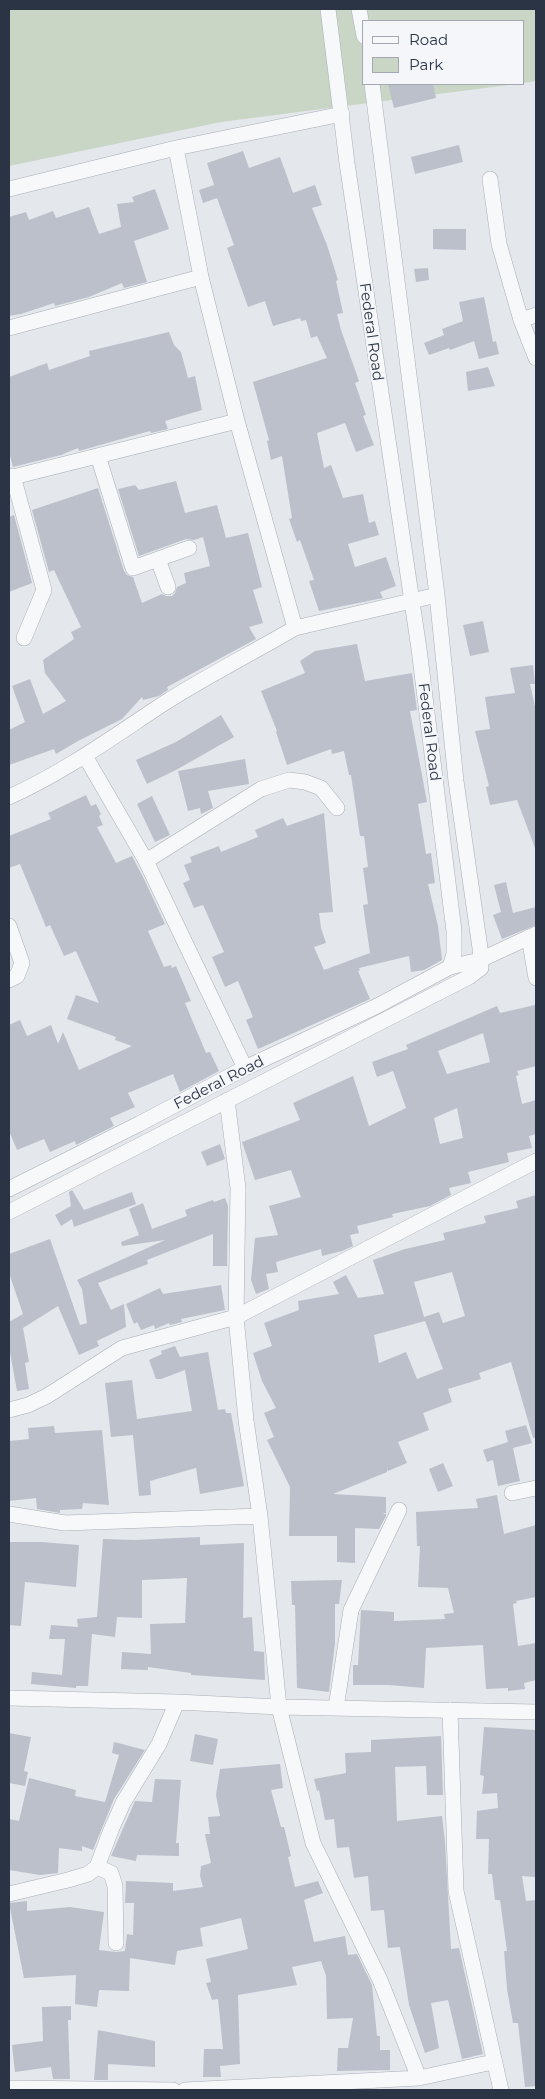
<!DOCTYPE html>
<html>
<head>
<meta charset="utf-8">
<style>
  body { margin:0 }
  #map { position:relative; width:545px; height:2099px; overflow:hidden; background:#e4e7ec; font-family:Montserrat,sans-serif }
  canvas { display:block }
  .frame { position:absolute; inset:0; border:10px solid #2b3445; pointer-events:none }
  .legend { position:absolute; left:362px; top:20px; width:162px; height:65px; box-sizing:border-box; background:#f4f6f9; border:1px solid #a4a8b1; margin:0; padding:6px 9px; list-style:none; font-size:15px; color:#2b3445 }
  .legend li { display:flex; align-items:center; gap:10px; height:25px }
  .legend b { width:25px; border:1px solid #a4a8b1 }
</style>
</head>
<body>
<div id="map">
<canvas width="545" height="2099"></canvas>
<div class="frame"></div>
<ul class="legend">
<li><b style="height:6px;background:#f7f8fa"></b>Road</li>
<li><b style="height:14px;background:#c9d6c5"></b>Park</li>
</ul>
</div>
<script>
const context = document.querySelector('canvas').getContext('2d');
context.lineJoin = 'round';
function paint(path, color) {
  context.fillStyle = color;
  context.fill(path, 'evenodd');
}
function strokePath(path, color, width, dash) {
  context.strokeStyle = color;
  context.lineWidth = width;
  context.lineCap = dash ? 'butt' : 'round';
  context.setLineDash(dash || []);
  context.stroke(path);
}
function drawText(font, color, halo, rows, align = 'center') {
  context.font = font + ' Montserrat,sans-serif';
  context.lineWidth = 4;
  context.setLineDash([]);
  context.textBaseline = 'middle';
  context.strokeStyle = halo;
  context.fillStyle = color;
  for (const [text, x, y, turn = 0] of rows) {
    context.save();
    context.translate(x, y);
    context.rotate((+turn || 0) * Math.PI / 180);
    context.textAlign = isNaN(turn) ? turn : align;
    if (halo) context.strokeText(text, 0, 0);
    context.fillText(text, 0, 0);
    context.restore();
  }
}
paint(new Path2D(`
  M9,9H536V81L524,83V21H364V84H516L221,122L9,166Z`), '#c9d6c5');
paint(new Path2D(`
  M388,84H433L436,98L394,108Z
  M459,145L463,162L415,174L411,157Z
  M243,151L249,168L280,157L293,193L315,185L322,205L312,208L327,245L338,280L336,281L343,313L337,314L341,330L359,381L355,383L366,415L363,416L374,445L356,452L345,423L317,433L324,468L331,465L343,498L363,494L369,523L375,521L379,535L348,544L355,567L386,557L396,586L380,592L383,598L319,611L309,581L314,580L300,540L297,542L289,519L292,518L282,456L271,460L267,441L269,440L253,382L327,358L317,336L311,338L306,320L301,321L300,318L273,326L265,301L248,307L227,248L234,245L217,198L203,203L199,190L214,185L207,163Z
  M155,189L169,229L134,241L147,282L124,288L122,283L89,297L55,306L54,303L21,314L9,316V217L26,212L29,220L53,211L56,218L89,207L99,234L121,227L117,204L134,202L132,197Z
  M433,229H466V250L433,249Z
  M428,268L429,280L416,282L414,269Z
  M484,297L493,342L496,341L499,354L479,359L474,341L450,350L449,348L429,355L424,343L444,335L442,329L463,321L459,302Z
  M169,332L174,345L181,352L188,378L195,376L202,410L165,421L168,429L151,433L150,431L79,451L78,448L61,455L13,467L9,452V377L47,363L49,370L90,356L89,351Z
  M488,367L495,386L468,391L466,372Z
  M176,481L185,513L217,505L226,538L248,533L262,587L253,590L263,623L249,627L256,639L167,687L168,690L159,696L143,700L142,697L122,719L78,741L56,754L54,749L9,765V730L25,722L12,686L30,679L43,714L66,701L45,673L43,660L74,639L71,632L81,627L54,570L49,572L32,510L98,488L124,571L127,575L133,577L142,603L162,594L166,596H172L175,593L177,587L186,583L184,573L210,566L203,537L194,540L186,539L139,556L118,489L135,485L139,490Z
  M14,515L32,583L9,592V517Z
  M483,621L489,652L470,656L463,625Z
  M357,644L365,681L412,673L417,710L410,711L427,802L418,804L426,854L431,853L435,883L428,884L438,926L442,960L424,970L411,972L409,956L359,968L360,970L358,971L370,999L258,1049L246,1020L253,1017L238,981L225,987L212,957L224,952L203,905L194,908L183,883L190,880L184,865L192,862L190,857L219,846L221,852L258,837L255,830L283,818L287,826L324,813L333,912L319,913L321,928L326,943L314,947L324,970L370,953L363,905L368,904L363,868L368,867L364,836H360L351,775H349L344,751L332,754L331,749L287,765L276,732L277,731L261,691L305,673L300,661L315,651Z
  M533,665L535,684H530L536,711L535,848L517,800L490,805L486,787L489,786L475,731L490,729L485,697L515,693L510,668Z
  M221,715L234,737L176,770L147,784L136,760L176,742Z
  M245,759L249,784L208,791L213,808L201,814L200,808L188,811L178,771Z
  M86,795L91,806L96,804L101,814L99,816L103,825L97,827L116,863L132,856L145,881L165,924L148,931L164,967L171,965L172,968L176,966L191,1001L185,1003L206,1053L210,1052L219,1071L180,1092L173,1074L128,1093L135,1107L110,1118L114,1126L76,1145L75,1141L50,1152L44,1139L17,1150L9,1131V1025L20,1020L27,1036L51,1025L58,1044L63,1032L79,1070L132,1046L115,1040L116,1037L67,1019L76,995L99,1003L76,951L64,956L50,925L46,927L20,864L9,868V836L51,819L48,813Z
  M152,796L170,835L155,842L137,804Z
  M506,882L513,913L536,907V925L502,939L493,915L501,912L494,885Z
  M535,1005L536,1066L517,1071L519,1075L516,1076L522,1104L536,1100V1134L529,1136L532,1148L507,1153L509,1162L468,1172L471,1183L449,1188L451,1195L430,1206L392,1214L393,1217L357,1226L359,1233L350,1235L353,1246L342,1251L322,1256L321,1249L276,1262L278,1272L266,1274L269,1289L256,1294L251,1280L255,1238L278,1235L269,1206L301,1197L291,1170L255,1180L242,1142L300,1120L293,1103L353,1076L369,1126L406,1108L393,1071L377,1077L372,1062L408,1049L406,1045L497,1006L500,1013ZM483,1033L490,1062L447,1074L438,1051ZM457,1108L463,1138L440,1144L434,1118Z
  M220,1144L225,1159L207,1166L201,1152Z
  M72,1190L84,1210L132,1192L136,1204L74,1227L72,1219L61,1226L55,1215L71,1206L69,1192Z
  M536,1195V1438H533L511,1362L479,1373L481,1379L448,1389L452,1402L423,1413L429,1430L398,1442L407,1463L388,1471L387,1469V1472L333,1494L386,1497V1513L382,1514H386V1516L379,1529L355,1528V1563L337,1562V1536H289L290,1487L267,1440L274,1437L264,1413L276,1408L262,1381L253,1353L272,1346L264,1323L299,1310L298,1301L339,1294L333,1282L346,1275L358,1298L384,1294L373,1260L405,1249L445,1240L443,1233L486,1223L484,1216L518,1208L516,1201ZM452,1272L465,1316L443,1323L439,1312L424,1317L414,1282ZM425,1321L443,1369L417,1379L406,1352L379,1363L374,1335Z
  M225,1198L228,1206L227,1266H213V1234L147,1260L148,1264L98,1283L111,1310L124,1304L126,1327L97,1341L99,1346L79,1355L58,1306L23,1328L29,1362L25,1363L29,1389L17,1391L9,1347V1322L23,1314L9,1273V1254L50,1239L80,1325L87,1323L82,1289L77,1280L165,1240L122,1246L121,1242L139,1235L129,1209L143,1203L152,1229L187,1216L185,1210L213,1200L214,1202Z
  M221,1285L225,1310L181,1319L182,1322L170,1325L169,1323L155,1329L154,1325L141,1330L137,1322L134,1324L126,1304L160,1288L163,1294Z
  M175,1346L180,1357L208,1352L218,1410L225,1409L226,1413H231L244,1486L200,1494L196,1468L150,1481L151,1495L139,1496L133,1435L111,1437L105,1383L132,1380L137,1419L192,1411L185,1370L161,1379H156L149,1360L162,1354L161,1351Z
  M526,1425L532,1443L513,1448L520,1481L498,1486L493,1460L487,1462L483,1450L508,1442L505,1431Z
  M54,1426L55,1433L102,1430L109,1505L83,1503L82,1509L60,1510V1513L37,1509L36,1498L9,1501V1441L29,1439L28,1428Z
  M443,1463L453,1486L438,1492L429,1469Z
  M497,1495L504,1534L536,1525V1597L516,1601L517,1603L513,1604L518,1646L536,1643V1680L524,1683L525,1689L508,1691V1688L486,1689L483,1645L426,1648L424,1688L389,1685H353V1665H358L361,1610L394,1612V1621L445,1619L444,1614L454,1613L448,1588L418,1587L420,1546H417L416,1512L478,1508L476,1499Z
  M200,1537V1545L244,1543L243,1618L252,1617L254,1651L264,1652L265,1680L191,1675V1673L148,1667V1670L121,1669L122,1652L151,1654L150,1624L185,1623L187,1578L142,1580V1618L117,1617L115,1637L92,1634L88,1686H76V1688L31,1684L32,1672L62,1675L65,1639H49L51,1625L78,1627L77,1619L97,1617L103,1539L134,1540Z
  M9,1542H41L79,1545L76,1587L25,1582L21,1626L9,1625Z
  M342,1580L339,1604H335V1643L329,1692L297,1688L295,1605H292L291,1581Z
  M484,1727L536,1730V1877L522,1876L526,1901L536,1900V2086L525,2087L518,2023H513L507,1989L504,1951H507L500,1900H495L492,1874H488L489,1839H476L477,1811L498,1808L497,1793L482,1794L484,1776L480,1775Z
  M9,1733L31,1737L24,1771L28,1772L25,1786L9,1783Z
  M195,1734L218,1739L213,1765L190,1761Z
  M441,1736L443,1795H427L426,1766L395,1767L397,1821L442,1816L445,1842L451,1949L459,1948L483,2054L462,2059L448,2000L431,2003L439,2048L425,2053L409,2005L400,1947L388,1948L384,1910L371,1911L368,1876L354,1878L349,1847L337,1848L334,1819L325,1820L319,1790L317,1791L314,1779L346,1773L345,1753L371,1752V1740Z
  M114,1742L145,1750L114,1799L93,1850L82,1846V1851L59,1848L58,1873L40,1875L9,1870V1819L19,1821L29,1778L76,1790L75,1796L105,1802L119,1755L112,1753Z
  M280,1764L283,1788L271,1790L281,1827H284L291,1856L288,1857L295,1887L318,1881L323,1893L304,1900L314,1942L345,1936L348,1955L357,1954L372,1985L377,2036H380V2050H390V2070L337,2071L338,2048H348L353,2018L327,2019L326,1976L321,1961L292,1967L297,1985L238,1995L240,2064L220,2066L221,2077H203L204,2049H223L218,1999L212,2000L206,1983L211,1982L206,1959L248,1949L241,1918L200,1928L203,1946L177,1951L175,1965L130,1958L129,1991L99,1990L97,2007L75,2004L76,1975L24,1978L9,1903L27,1901V1911L70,1907L104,1912L99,1950L116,1952L125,1951L127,1934L133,1935L134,1903H125L126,1881L173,1883V1891L203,1887L200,1876L201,1866L211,1863L205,1834H210L208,1817L220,1816L216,1795L220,1769Z
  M155,1779L181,1780L176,1843H179V1856L137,1855L136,1861L111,1856L135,1801L152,1802Z
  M71,2006V2020H68L70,2079H53L51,2067L15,2072L12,2045L43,2041L42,2007Z
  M98,2030L155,2041V2067L108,2064V2080H94Z`), '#bbc0ca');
const street = new Path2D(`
  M328,9L347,163L419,649L454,931V954L450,967
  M359,9L364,36
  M490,179L499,244L521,320L536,358
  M9,189L176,148L342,114
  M521,320L536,315
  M9,328L201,277
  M98,456L133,568L189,548
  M13,476L44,590L24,638
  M9,478L237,421
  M158,559L168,587
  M295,628L437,595
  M85,756L146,861L245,1068
  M9,797C65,772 114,736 166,702C207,676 252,653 295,628L237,421L201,277L176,148
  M146,861L261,789L289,780L305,782L321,788L337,808
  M9,926L22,963L17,976L9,980
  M529,937L536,978
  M227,1100L238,1188L236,1317L246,1420L260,1516L279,1707L313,1843L380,1980L419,2078
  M9,1189L139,1124L245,1068L377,1006L450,967L480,960L536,934
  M9,1212L469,977L481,968L480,948L456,781L437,595L372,84
  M9,1410L28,1405L47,1396L122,1348L236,1317L536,1161
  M512,1493L536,1488
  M9,1514L65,1523L260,1516
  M9,1698L177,1702L279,1707L536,1712
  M336,1708L351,1610L399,1510
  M450,1710L456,1891L501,2090
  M97,1867L111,1873L115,1886L116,1943
  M9,1894L68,1880L88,1874L97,1867L111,1830L123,1803L159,1744L177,1702
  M9,2088L173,2090
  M185,2090L419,2078L493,2062`);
strokePath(street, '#a9aeb7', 16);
strokePath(street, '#f7f8fa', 15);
drawText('15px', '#2b3445', '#f4f6f9', [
  ["Federal Road",371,332,82],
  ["Federal Road",429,732,83],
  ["Federal Road",219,1083,-27]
]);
</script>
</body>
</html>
